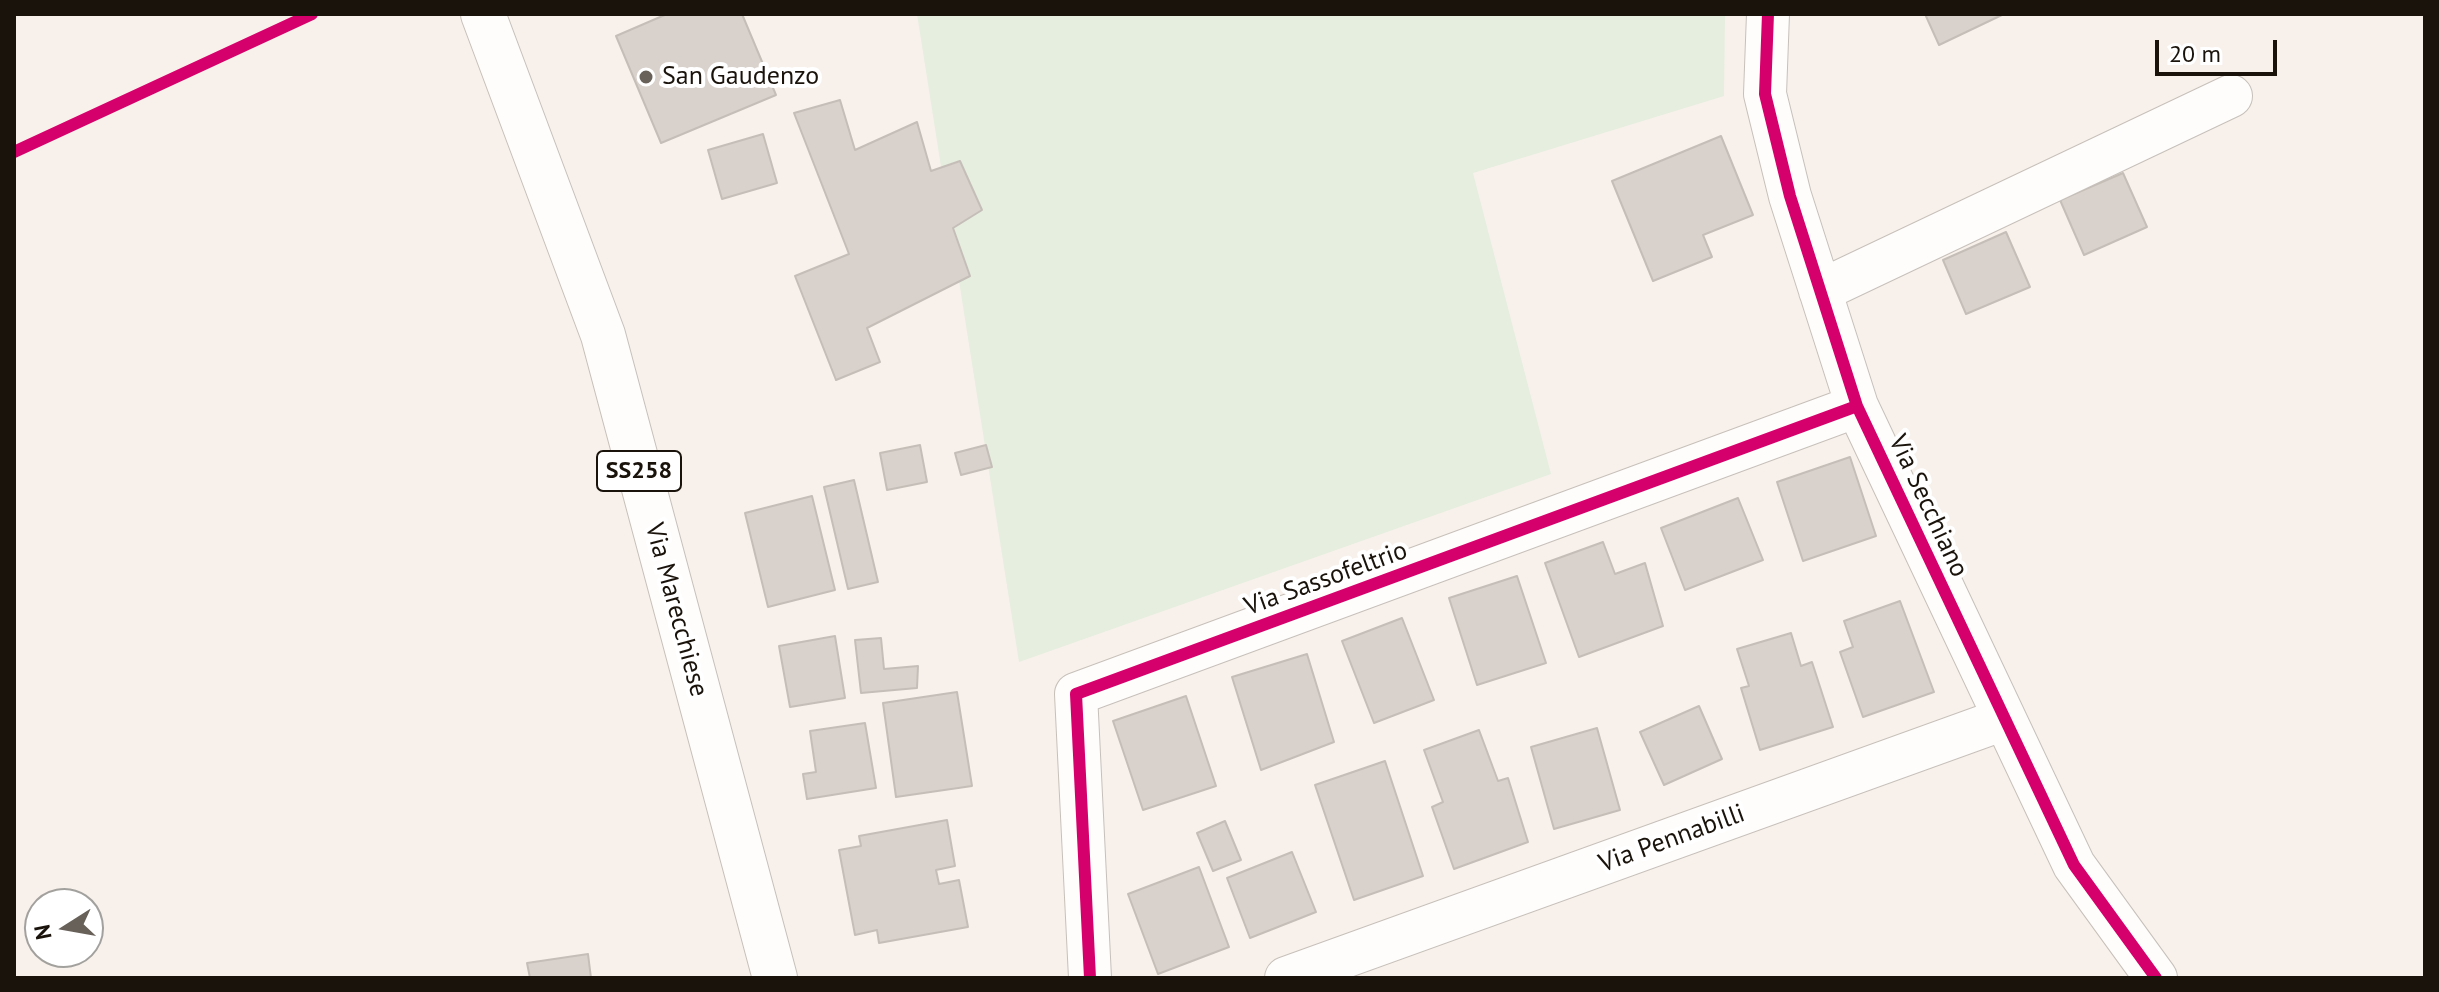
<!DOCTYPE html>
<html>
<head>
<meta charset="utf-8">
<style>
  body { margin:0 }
  #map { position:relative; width:2439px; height:992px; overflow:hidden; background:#f8f1eb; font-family:"PT Sans",sans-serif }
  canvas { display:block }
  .frame { position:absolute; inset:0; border:16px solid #1a130c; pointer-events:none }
  .north { position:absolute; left:24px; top:888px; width:80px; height:80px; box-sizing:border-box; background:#fff; border:2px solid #a3a19e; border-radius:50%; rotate:259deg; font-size:22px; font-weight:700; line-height:32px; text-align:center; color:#1a130c }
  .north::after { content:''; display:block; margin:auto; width:28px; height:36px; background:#68615a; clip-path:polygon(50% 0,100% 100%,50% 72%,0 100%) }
  .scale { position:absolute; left:2155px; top:40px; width:122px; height:36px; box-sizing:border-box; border:4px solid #1a130c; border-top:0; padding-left:10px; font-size:24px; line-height:28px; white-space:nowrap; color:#1a130c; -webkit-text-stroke:6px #fff; paint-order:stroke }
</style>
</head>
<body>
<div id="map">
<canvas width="2439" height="992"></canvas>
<div class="frame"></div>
<div class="north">N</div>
<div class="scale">20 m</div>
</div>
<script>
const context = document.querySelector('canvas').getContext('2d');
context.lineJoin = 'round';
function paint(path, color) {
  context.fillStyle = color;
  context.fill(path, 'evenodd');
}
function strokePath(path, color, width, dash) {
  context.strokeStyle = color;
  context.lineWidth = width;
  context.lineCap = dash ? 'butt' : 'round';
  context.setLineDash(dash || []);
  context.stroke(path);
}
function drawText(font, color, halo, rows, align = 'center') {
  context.font = font + ' "PT Sans",sans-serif';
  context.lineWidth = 8;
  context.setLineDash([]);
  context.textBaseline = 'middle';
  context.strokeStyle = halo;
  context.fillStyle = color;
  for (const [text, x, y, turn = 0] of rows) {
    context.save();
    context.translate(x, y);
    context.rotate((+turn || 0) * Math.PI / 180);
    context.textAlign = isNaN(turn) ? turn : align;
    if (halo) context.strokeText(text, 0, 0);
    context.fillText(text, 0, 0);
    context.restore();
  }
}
paint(new Path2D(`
  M917,14H1725L1724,96L1473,173L1551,474L1019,662Z`), '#e5eedf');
const building = new Path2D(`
  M667,14H742L776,95L661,143L616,36Z
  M1925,14H2004L1939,45Z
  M840,100L855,150L917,122L931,171L960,161L982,210L953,228L970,276L867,328L880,362L836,380L795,276L849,254L794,113Z
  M763,134L777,183L722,199L708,150Z
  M1721,136L1753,215L1703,235L1712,257L1653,281L1612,181Z
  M2123,173L2147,227L2084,255L2060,200Z
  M2006,232L2030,287L1966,314L1943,260Z
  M920,445L927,482L887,490L880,453Z
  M986,445L992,467L961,475L955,453Z
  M1850,457L1876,536L1803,561L1777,482Z
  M854,480L878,582L848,589L824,487Z
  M812,496L835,590L768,607L745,513Z
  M1738,498L1763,560L1685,590L1661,528Z
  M1603,542L1615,574L1645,563L1663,626L1579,657L1545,563Z
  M1517,576L1546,663L1477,685L1449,598Z
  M1900,601L1934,692L1863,717L1840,652L1853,647L1844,621Z
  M1402,618L1434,700L1374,723L1342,641Z
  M1791,633L1801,666L1812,662L1833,727L1760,750L1741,688L1749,686L1737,649Z
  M835,636L845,698L790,707L779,646Z
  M881,638L884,669L918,666L917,688L861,693L855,640Z
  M1307,654L1334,742L1261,770L1232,677Z
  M957,692L972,786L896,797L883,703Z
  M1186,696L1216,786L1143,810L1113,721Z
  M1699,706L1722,759L1664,785L1640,732Z
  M865,723L876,788L807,799L803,774L816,772L810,731Z
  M1597,728L1620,810L1554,829L1531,747Z
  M1479,730L1498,781L1508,778L1528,842L1454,869L1432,807L1443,802L1424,750Z
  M1385,761L1423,876L1354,900L1315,785Z
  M947,820L955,866L936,870L939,884L959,880L968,927L879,943L877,930L855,935L839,850L861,846L859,836Z
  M1225,821L1241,860L1213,871L1197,833Z
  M1292,852L1316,912L1250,938L1227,878Z
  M1199,867L1229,947L1158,974L1128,894Z
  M588,954L591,978H530L527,963Z`);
paint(building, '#d9d1cb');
strokePath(building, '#c5beb8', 2);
const minor = new Path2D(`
  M1768,14L1765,94L1790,196L1857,406L2074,865L2156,978
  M1820,291L2231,96
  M1090,978L1076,694L1857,406
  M1286,978L2004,719`);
const primary = new Path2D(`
  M483,14L603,335L775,978`);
strokePath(minor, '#c7c0ba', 44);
strokePath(primary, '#c7c0ba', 46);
strokePath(minor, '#fefdfc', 42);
strokePath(primary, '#fefdfc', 44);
strokePath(new Path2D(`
  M1768,14L1765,94L1790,196L1857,406L2074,865L2156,978
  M14,152L312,14
  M1090,978L1076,694L1857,406`), '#d6006c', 12);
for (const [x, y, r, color] of [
  [646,77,8,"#68615a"]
]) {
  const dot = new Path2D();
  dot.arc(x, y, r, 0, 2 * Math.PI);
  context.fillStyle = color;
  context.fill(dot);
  strokePath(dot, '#fff', 3);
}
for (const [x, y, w] of [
  [639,471,84]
]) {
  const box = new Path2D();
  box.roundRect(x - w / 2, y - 20, w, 40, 6);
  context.fillStyle = '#fff';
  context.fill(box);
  strokePath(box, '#1a130c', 2);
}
drawText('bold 24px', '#1a130c', null, [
  ["SS258",639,471]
]);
drawText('26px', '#1a130c', '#fff', [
  ["San Gaudenzo",662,77]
], 'left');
drawText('26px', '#1a130c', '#fff', [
  ["Via Secchiano",1928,506,65],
  ["Via Sassofeltrio",1326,579,-20],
  ["Via Marecchiese",676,610,75],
  ["Via Pennabilli",1672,839,-20]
]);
</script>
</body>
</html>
